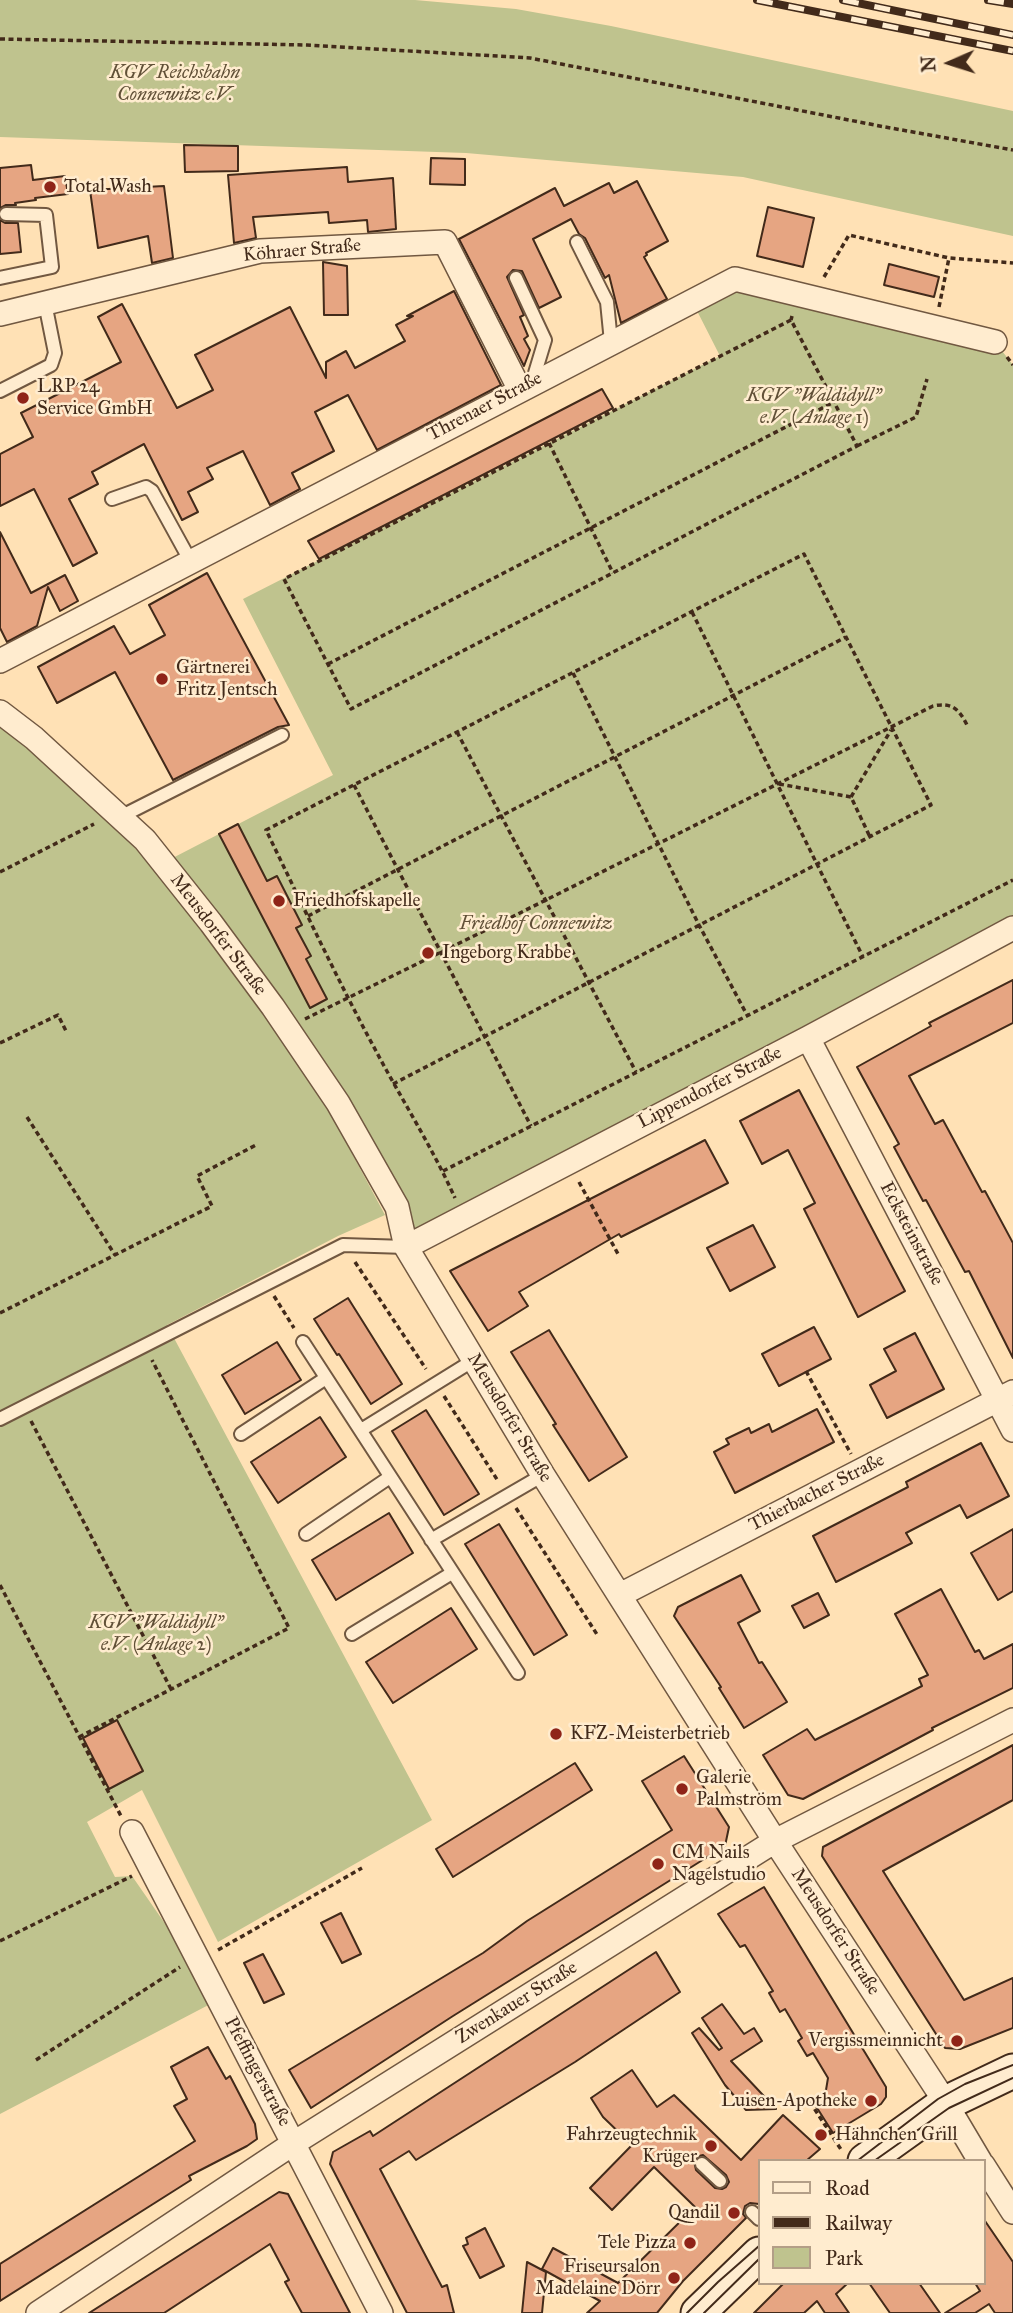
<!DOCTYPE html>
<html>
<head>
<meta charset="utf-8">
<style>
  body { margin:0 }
  #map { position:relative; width:1013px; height:2313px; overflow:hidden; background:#ffe1b5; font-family:"IM FELL Great Primer",serif }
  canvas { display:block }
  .legend { position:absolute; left:758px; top:2159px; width:228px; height:126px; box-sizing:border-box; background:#ffeccf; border:2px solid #b39e87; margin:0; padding:9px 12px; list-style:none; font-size:21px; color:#422a1a }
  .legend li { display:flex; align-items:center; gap:14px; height:35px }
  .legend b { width:35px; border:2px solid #b39e87 }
  .north { position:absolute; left:915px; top:28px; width:70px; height:70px; -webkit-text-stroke:5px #ffeccf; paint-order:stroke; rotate:267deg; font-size:19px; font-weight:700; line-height:28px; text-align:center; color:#422a1a }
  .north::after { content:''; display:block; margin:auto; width:24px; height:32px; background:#422a1a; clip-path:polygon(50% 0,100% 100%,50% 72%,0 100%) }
</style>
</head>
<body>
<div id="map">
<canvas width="1013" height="2313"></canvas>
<ul class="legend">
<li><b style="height:9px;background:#ffeccf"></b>Road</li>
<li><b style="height:9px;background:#422a1a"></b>Railway</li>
<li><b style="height:19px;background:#bfc38e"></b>Park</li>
</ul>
<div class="north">N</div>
</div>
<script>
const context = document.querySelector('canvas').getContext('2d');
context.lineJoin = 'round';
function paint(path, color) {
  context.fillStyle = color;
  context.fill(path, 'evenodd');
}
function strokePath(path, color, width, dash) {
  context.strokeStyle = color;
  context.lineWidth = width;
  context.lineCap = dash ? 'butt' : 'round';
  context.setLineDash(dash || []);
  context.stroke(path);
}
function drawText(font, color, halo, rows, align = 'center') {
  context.font = font + ' "IM FELL Great Primer",serif';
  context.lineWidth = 5;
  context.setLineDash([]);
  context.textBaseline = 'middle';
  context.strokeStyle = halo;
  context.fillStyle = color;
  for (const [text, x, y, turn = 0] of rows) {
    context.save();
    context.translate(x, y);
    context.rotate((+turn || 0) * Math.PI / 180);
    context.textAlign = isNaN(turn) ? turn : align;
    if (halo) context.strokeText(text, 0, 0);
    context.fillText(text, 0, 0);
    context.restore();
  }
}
paint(new Path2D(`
  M0,0H415L516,9L611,26L1013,111V236L743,177L466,153L0,137Z
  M735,279L995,342L1013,365V928L406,1247L397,1207L163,863L333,775L243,599L720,356L692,301Z
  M0,725L57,770L143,856L236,973L288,1048L333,1118L385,1215L338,1236L167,1325L432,1820L218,1942L142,1790L87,1822L115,1877L132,1876L218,2000L0,2114Z`), '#bfc38e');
const building = new Path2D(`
  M184,145L238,146V171L185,172Z
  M431,158L465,159V185L430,184Z
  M31,165L33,180L65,176L68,194L35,198L36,200L15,203L16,205H6L0,208V168Z
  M347,167L348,182L393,178L396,229L368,232L367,220L329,223L328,212L253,217L256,238L234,243L228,175Z
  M637,181L668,241L646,253L647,255L644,257L667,299L621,323L609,275L605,278L585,238L579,234L571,219L533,239L561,297L539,308L522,271L513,270L507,277L524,315L520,317L528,336L524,339L530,350L524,366L459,239L555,188L564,206L609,183L614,193Z
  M164,186L173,258L152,263L148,236L98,248L90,190Z
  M768,207L814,218L803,267L757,256Z
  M0,220L5,223H18L21,252L0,254Z
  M323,262L347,266L348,315H324Z
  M889,264L939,277L934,297L884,285Z
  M454,291L501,385L377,450L348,395L315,412L334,451L292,473L300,489L270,505L243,451L207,468L213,479L188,492L198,512L182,520L144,444L92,472L98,484L69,499L97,553L73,566L34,489L0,506V454L33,437L21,413L121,362L98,317L122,304L177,408L213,390L195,355L290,307L326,378V362L346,351L355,368L405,341L396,325L413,316H407Z
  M602,389L613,408L319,559L308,541Z
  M0,532L31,593L65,575L78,601L60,611L48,587L37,626L7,642L0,628Z
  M207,573L289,725L278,727L173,780L115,672L57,703L38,667L114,626L130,654L165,635L149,605Z
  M238,824L267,881L277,876L302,925L296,928L311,956L306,959L327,999L310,1008L219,834Z
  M1013,980V1023L909,1076L935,1124L943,1120L982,1192L985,1191L1013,1243V1358L969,1271L965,1272L926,1200L923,1201L894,1147L899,1144L857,1067L931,1026L929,1023Z
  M799,1090L905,1291L858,1317L804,1209L815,1203L788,1150L762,1164L740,1121Z
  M705,1140L728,1183L621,1237L619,1234L519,1292L528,1306L488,1331L450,1271Z
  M753,1225L775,1267L730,1291L707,1248Z
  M348,1298L402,1384L371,1404L339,1354L337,1355L314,1319Z
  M814,1327L831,1359L779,1386L762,1354Z
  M549,1330L627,1457L589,1481L553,1425L556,1424L511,1352Z
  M915,1333L944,1389L887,1418L870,1385L896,1371L884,1349Z
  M277,1342L301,1380L245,1414L222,1375Z
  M817,1409L834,1442L735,1493L714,1452L729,1444L726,1439L749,1428L751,1433L769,1424L772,1432Z
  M426,1410L479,1494L444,1515L392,1431Z
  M320,1417L346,1457L278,1503L251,1462Z
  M981,1443L1009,1496L967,1518L960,1505L906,1533L912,1543L836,1582L813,1536L908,1487L906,1482Z
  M389,1513L413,1553L336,1600L312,1560Z
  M499,1524L567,1635L534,1655L465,1544Z
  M1013,1529V1591L998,1600L971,1553Z
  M741,1575L760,1611L738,1623L759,1663L762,1662L787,1702L744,1728L719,1688L721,1687L674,1616L678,1607Z
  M941,1589L975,1652L979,1650L984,1659L1013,1644V1688L932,1728L933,1730L803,1799L788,1795L763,1755L807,1729L815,1740L922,1686L919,1679L928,1675L895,1614Z
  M818,1593L829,1615L804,1628L792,1606Z
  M451,1608L477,1649L393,1703L366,1662Z
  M117,1720L143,1771L109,1789L83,1738Z
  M1013,1745V1800L883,1871L964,2000L1013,1978V2028L960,2049L945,2048L822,1856L823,1847Z
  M684,1756L729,1827L725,1846L453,2016L311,2108L289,2070L483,1953L527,1921L672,1830L642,1781Z
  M575,1763L592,1790L453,1877L436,1849Z
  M764,1887L886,2087V2097L881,2104L833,2133L812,2100L826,2090L828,2078L813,2053L807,2056L798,2041L802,2038L785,2009L780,2012L769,1993L773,1991L762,1973L745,1945L740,1947L718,1914Z
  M341,1913L361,1954L342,1963L321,1923Z
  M656,1952L680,1992L575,2062L416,2160L409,2151L380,2169L442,2287L447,2285L454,2313H407L330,2164L333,2152L370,2131L373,2136Z
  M263,1954L284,1994L264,2003L244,1963Z
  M722,2004L744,2034L754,2028L762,2041L731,2061L776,2109L746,2110L725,2085L692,2033L699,2028L719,2050L722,2048L702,2018Z
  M208,2047L226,2079L230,2076L255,2124L257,2139L247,2146L189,2176L191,2180L0,2301V2264L195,2141L174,2106L187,2099L171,2067Z
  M632,2070L657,2107L674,2095L741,2160L783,2115L820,2149L806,2161H759V2204L750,2203L745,2206L743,2214L746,2218L683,2281L657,2313H587L600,2301L542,2269L553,2248L618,2283L695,2207L654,2167L612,2210L590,2188L632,2145L603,2117L591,2098ZM703,2155L726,2175L729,2182L726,2187L722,2189L715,2188L696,2170L694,2161L699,2156Z
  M279,2192L288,2194L350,2313H302L285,2282L289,2280L270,2244L164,2313H89Z
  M983,2218L1013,2262V2313H995L989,2304L975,2313H945L980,2291L975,2283H983Z
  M485,2228L504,2266L480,2278L463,2246L468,2244L466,2238Z
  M527,2262L546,2272L542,2313H522Z
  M784,2283H848L836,2294L849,2313H825L817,2301L804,2313H754Z
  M869,2283H919L940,2313H890Z`);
paint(building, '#e6a582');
strokePath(building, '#422a1a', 2);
const service = new Path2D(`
  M577,242L607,302L611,342
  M0,278L52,267L46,215L6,214
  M516,278L545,340L532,383
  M0,391L51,365L55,353L45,303
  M112,499L146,487L152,491L191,562
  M120,817L282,735
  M303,1342L518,1673
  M0,1419L343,1245L406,1247
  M361,1430L474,1360
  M241,1434L326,1378
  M306,1534L390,1477
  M431,1540L543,1475
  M352,1634L452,1573
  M702,2164L720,2181
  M752,2212L759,2219`);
const minor = new Path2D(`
  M0,314L260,251L445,242L520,390
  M0,661L735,279L995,342
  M0,712L34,738L145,840L211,923L273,1007L338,1103L397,1207L406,1247L543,1475L775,1841L942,2097L980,2161
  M808,1038L1013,1430
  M406,1247L808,1038L1013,928
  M620,1595L1013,1392
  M132,1832L381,2313
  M983,2165L1013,2212
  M38,2313L294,2143L775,1841L1013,1720`);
const secondary = new Path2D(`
  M865,2161L946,2103L1013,2071
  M698,2313L759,2254`);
strokePath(service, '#715841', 16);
strokePath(minor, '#715841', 26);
strokePath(secondary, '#422a1a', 37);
strokePath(new Path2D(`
  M0,39L307,45L530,58L885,127L1013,150
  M824,277L849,235L949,258L1013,263
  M939,307L949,258
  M791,320L284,579L351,709L857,446L791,320L792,316
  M1007,357L1013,365
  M549,443L613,573
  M857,446L916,417L927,379
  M692,612L863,957
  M328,664L834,402
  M573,673L699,925L747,1015
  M457,732L636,1072
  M779,784L851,797L870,837
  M354,785L531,1126
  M851,797L891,730
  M0,872L94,824
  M308,916L846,637
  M305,1019L484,931L933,706C952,702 959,709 967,725
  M0,1043L58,1015L67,1033
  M393,1084L931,805L804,554L266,830C302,904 337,979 376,1051C402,1100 432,1147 455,1198
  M27,1117L115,1255
  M443,1171L1013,880
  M579,1182L618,1254
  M355,1262L426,1369
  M274,1296L294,1328
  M0,1313L212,1206L197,1176L256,1145
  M806,1371L851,1454
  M444,1396L498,1481
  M31,1421L171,1689
  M516,1508L598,1636
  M0,1585L121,1816
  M79,1737L289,1628L152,1360
  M0,1941L132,1876
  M218,1950L362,1868
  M36,2060L180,1967
  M810,2102L842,2151`), '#422a1a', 3.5, [5, 3.5]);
strokePath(service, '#ffeccf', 12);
strokePath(minor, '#ffeccf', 23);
strokePath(secondary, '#ffeccf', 33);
strokePath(new Path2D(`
  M857,2161L938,2099L965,2084L1013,2065
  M874,2161L949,2108L1013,2078
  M687,2313L718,2282L759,2246
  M704,2313L759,2259`), '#422a1a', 2);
const rail = new Path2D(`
  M757,0L1013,51
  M843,0L1013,35
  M988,0L1013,4`);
strokePath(rail, '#422a1a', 8);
strokePath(rail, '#ffeccf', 5, [16]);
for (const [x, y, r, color] of [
  [50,187,7,"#8f2418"],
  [23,398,7,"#8f2418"],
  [162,679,7,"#8f2418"],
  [279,901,7,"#8f2418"],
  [428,953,7,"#8f2418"],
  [556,1734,7,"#8f2418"],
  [682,1789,7,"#8f2418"],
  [658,1864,7,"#8f2418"],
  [957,2041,7,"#8f2418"],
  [871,2101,7,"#8f2418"],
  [821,2135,7,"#8f2418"],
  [711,2146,7,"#8f2418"],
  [734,2213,7,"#8f2418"],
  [690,2243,7,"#8f2418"],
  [674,2278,7,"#8f2418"]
]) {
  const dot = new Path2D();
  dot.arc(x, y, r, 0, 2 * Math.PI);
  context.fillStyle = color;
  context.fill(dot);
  strokePath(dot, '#ffeccf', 2.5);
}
drawText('italic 19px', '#615037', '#ffeccf', [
  ["KGV Reichsbahn",175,73],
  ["Connewitz e.V.",175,95],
  ["KGV \"Waldidyll\"",814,396],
  ["e.V. (Anlage 1)",814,418],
  ["Friedhof Connewitz",536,924],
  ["KGV \"Waldidyll\"",156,1623],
  ["e.V. (Anlage 2)",156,1645]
]);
drawText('19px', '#422a1a', '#ffeccf', [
  ["Total Wash",64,187],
  ["LRP 24",37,387],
  ["Service GmbH",37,409],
  ["Gärtnerei",176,668],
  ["Fritz Jentsch",176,690],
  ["Friedhofskapelle",293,901],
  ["Ingeborg Krabbe",442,953],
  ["KFZ-Meisterbetrieb",570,1734],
  ["Galerie",696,1778],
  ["Palmström",696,1800],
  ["CM Nails",672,1853],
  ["Nagelstudio",672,1875],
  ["Vergissmeinnicht",943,2041,"right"],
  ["Luisen-Apotheke",857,2101,"right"],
  ["Fahrzeugtechnik",697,2135,"right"],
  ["Krüger",697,2157,"right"],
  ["Hähnchen Grill",835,2135],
  ["Qandil",720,2213,"right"],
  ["Tele Pizza",676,2243,"right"],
  ["Friseursalon",660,2267,"right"],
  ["Madelaine Dörr",660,2289,"right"]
], 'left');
drawText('19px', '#422a1a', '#ffeccf', [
  ["Köhraer Straße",302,251,-5],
  ["Threnaer Straße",485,407,-28],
  ["Meusdorfer Straße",218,935,53],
  ["Lippendorfer Straße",710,1088,-27],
  ["Ecksteinstraße",911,1234,62],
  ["Meusdorfer Straße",509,1418,59],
  ["Thierbacher Straße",817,1493,-27],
  ["Meusdorfer Straße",835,1932,57],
  ["Zwenkauer Straße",517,2003,-32],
  ["Pfeffingerstraße",257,2072,62]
]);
</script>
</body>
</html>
